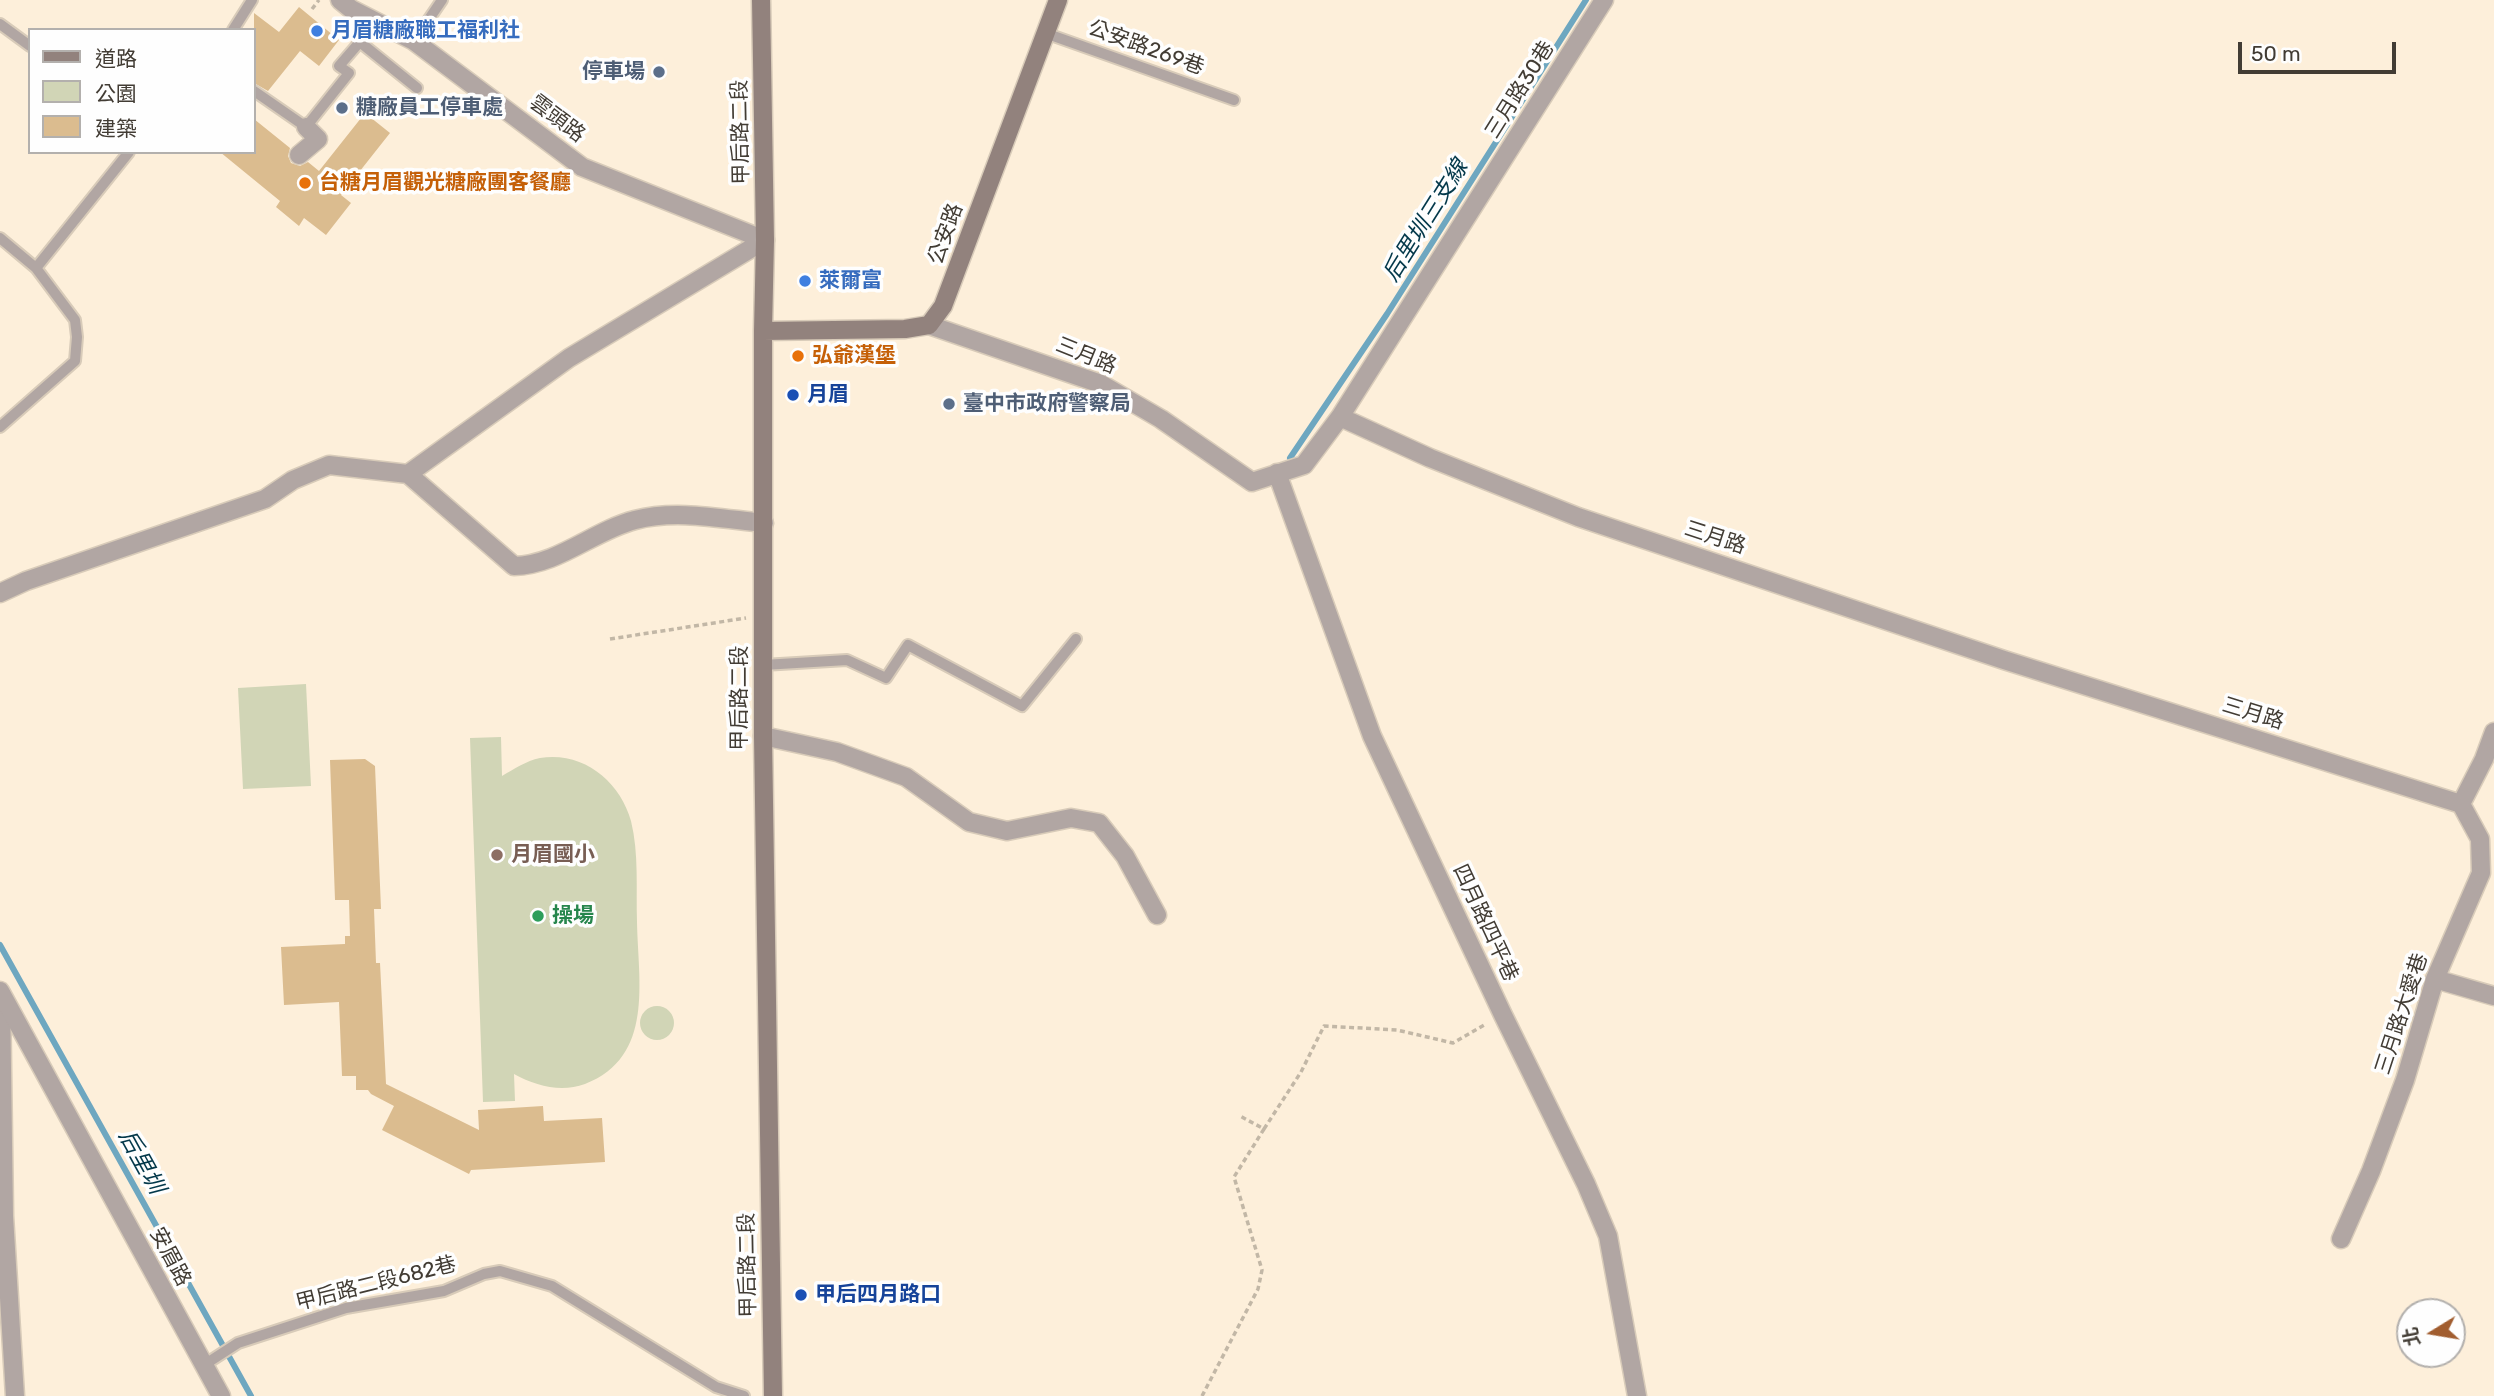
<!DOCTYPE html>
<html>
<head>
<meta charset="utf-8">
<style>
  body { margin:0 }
  #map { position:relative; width:2494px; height:1396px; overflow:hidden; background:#fdefda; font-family:Rubik,"Noto Sans TC",sans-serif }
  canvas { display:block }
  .legend { position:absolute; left:28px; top:28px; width:228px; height:126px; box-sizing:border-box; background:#fefefe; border:2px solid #b3b0ad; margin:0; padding:9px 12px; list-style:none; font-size:21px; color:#423c34 }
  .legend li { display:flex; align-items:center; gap:14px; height:35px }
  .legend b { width:35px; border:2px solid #b3b0ad }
  .north { position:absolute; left:2396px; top:1298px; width:70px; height:70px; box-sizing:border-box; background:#fefefe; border:2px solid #b3b0ad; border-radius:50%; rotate:259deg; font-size:19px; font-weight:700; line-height:28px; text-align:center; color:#423c34 }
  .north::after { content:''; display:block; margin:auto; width:24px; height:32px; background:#a15d2f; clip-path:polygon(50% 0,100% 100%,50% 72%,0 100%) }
  .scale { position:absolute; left:2238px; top:42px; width:158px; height:32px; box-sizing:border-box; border:4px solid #423c34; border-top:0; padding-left:9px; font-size:21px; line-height:24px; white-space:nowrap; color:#423c34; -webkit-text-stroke:5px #fefefe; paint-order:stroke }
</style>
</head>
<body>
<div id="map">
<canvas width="2494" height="1396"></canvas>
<ul class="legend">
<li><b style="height:9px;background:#92827d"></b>道路</li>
<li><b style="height:19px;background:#d1d5b6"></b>公園</li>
<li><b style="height:19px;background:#dbbc8f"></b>建築</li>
</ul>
<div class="north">北</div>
<div class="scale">50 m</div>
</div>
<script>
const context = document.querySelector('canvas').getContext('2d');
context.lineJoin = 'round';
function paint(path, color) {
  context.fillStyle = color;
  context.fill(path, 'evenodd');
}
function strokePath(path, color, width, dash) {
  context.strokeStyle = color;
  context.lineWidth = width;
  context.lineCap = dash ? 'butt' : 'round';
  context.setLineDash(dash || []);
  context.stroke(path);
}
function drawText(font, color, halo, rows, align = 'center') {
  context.font = font + ' Rubik,"Noto Sans TC",sans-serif';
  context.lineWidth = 7;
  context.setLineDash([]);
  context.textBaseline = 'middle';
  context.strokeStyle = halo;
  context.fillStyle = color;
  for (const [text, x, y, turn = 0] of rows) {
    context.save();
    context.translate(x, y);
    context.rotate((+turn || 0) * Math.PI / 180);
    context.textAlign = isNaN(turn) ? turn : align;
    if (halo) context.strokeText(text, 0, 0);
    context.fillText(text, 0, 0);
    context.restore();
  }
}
paint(new Path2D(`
  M306,684L311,786L243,789L238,688Z
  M501,737L502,776C514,769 526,761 540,758C583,751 620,781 631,821C639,853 636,889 637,922C638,981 655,1057 585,1084C561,1093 536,1086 514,1074L515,1101L483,1102L470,738Z
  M640 1023a17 17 0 1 1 34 0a17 17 0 1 1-34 0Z`), '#d1d5b6');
strokePath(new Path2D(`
  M1290,458L1387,314L1586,0
  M0,945L251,1396`), '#6ea7c0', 6);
paint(new Path2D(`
  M299,7L339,40L319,66L300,51L268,91L254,83V13L279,32Z
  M365,113L390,133L341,195L351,203L326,235L304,218L299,226L276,207L280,201L220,152H254V119L290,148L288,156L291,163L300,166L308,162L319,171Z
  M365,759L375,766L381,909H374L376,963H380L386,1084L479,1130L478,1110L543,1106L544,1121L602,1118L605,1162L471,1170L469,1174L382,1130L394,1106L371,1094L368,1090H356V1076H342L339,1002L284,1005L281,947L345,944V936H350L349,900H335L330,760Z`), '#dbbc8f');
const service = new Path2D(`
  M0,24L30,46
  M233,30L252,0
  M1045,33L1234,100
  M414,41L442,0
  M361,43L417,88
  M254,91L306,127L349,73L339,66L378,21
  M0,238L36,268
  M0,427L75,361L77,337L75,320L36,268L129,152
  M763,665L847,660L886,678L908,645L1022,706L1076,639
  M204,1365L238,1343L346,1308L444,1291L484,1274L500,1271L552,1286L716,1387L744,1396`);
const pedestrian = new Path2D(`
  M299,155L318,139L306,127`);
const minor = new Path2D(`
  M340,0L351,9L414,41L582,167L765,240
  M929,325L1101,384L1161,419L1252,482L1304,465L1340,417L1604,0
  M1340,417L1430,458L1578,517L2004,660L2461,804
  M1277,473L1372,736L1503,1015L1586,1184L1608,1236L1637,1396
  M408,474L569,358L765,240
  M0,593L26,581L265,499L293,480L329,465L408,474L514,566C558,565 593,531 635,520C676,509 723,519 764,523
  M763,736L837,752L906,777L969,822L1007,831L1071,818L1099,823L1125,856L1157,915
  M2461,804L2484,759L2494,732
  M2435,979L2494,996
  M1,994L4,1216L15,1396
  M2341,1239L2371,1171L2405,1080L2435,979L2481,873L2480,839L2461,804`);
const tertiary = new Path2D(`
  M0,991L221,1396`);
const secondary = new Path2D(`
  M761,0L765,240L763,331V736L773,1396
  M763,331L905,329L929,325L943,306L1058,0`);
strokePath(service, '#d8cbb9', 14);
strokePath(pedestrian, '#d8cbb9', 21);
strokePath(minor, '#d8cbb9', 21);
strokePath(tertiary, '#d8cbb9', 21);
strokePath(secondary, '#d8cbb9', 21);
strokePath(new Path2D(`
  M312,9L319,0
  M610,639L746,618
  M1264,1129L1301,1072L1324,1026L1397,1030L1453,1043L1486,1024
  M1202,1396L1258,1289L1262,1270L1234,1177L1264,1129L1240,1116`), '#c2b7a6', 3.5, [5, 3.5]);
strokePath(service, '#b1a6a3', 10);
strokePath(pedestrian, '#b1a6a3', 18);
strokePath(minor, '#b1a6a3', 18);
strokePath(tertiary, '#b1a6a3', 18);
strokePath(secondary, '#92827d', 18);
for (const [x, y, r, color] of [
  [317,31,7,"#3f7fe0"],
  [659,72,7,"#5c6f8a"],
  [342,108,7,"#5c6f8a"],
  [305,183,7,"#e8710a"],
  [805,281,7,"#3f7fe0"],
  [798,356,7,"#e8710a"],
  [793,395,7,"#1a4fb4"],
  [949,404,7,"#5c6f8a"],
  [497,855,7,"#8d6e63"],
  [538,916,7,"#2e9e5b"],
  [801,1295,7,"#1a4fb4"]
]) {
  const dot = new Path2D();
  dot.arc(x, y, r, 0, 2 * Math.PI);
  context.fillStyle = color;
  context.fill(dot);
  strokePath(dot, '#fefefe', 2.5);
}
drawText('bold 21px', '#366cbe', '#fefefe', [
  ["月眉糖廠職工福利社",331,31],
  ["萊爾富",819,281]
], 'left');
drawText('21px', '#423c34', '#fefefe', [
  ["公安路269巷",1146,48,20],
  ["三月路30巷",1520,90,-58],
  ["雲頭路",557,119,37],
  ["甲后路二段",741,132,-91],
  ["公安路",946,234,-70],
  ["三月路",1086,356,22],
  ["三月路",1715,538,18],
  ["甲后路二段",740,698,-90],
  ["三月路",2253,714,17],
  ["四月路四平巷",1485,923,65],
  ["三月路大愛巷",2402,1014,-72],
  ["安眉路",170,1257,62],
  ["甲后路二段",748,1265,-91],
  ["甲后路二段682巷",376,1284,-14]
]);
drawText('bold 21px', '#4e5e75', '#fefefe', [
  ["停車場",645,72,"right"],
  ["糖廠員工停車處",356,108],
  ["臺中市政府警察局",963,404]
], 'left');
drawText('bold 21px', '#c56008', '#fefefe', [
  ["台糖月眉觀光糖廠團客餐廳",319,183],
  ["弘爺漢堡",812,356]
], 'left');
drawText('bold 21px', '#164399', '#fefefe', [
  ["月眉",807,395],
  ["甲后四月路口",815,1295]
], 'left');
drawText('bold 21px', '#785e54', '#fefefe', [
  ["月眉國小",511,855]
], 'left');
drawText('bold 21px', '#27864d', '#fefefe', [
  ["操場",552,916]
], 'left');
drawText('italic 23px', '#03384a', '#fefefe', [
  ["后里圳三支線",1426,221,-58],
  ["后里圳",141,1162,61]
]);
</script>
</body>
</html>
